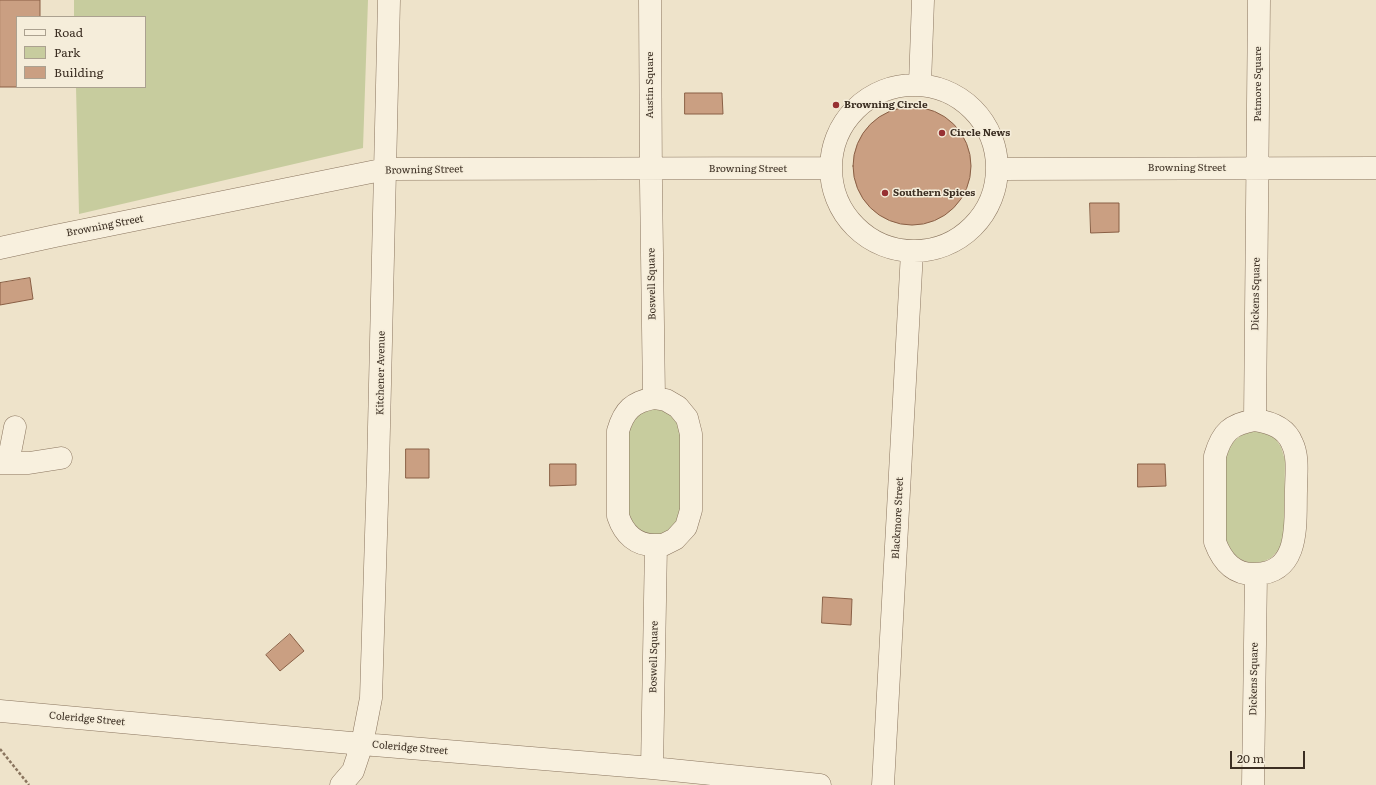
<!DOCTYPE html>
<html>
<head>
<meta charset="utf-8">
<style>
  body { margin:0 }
  #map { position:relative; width:1376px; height:785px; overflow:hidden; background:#eee3ca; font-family:Literata,serif }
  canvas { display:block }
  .legend { position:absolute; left:16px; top:16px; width:130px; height:72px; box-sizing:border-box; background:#f5edda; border:1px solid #aba190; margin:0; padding:5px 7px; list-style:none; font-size:12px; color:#3b2e22 }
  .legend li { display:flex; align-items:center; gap:8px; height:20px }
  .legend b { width:20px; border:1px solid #aba190 }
  .scale { position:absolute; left:1230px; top:751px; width:75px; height:18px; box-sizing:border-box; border:2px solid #3b2e22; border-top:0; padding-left:5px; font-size:12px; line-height:14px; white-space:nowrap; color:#3b2e22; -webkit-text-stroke:3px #f5edda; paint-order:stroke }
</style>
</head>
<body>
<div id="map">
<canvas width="1376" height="785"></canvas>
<ul class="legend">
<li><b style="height:5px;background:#f8f0de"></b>Road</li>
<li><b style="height:11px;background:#c7cc9e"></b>Park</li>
<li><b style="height:11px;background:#ca9f82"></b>Building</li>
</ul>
<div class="scale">20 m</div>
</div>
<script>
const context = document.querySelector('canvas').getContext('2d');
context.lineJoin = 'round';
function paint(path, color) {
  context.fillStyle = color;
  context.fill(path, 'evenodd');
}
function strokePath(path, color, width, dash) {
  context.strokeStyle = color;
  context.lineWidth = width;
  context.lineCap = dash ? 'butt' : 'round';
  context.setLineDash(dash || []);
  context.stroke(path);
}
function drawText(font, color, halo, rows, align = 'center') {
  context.font = font + ' Literata,serif';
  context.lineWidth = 3;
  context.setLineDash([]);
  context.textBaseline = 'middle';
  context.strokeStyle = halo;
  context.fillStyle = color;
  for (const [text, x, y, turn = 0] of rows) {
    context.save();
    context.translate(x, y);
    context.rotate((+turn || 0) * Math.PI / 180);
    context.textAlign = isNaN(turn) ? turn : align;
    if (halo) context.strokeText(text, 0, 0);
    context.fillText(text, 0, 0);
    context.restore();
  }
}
paint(new Path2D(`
  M74,0H368L363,148L79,214L76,87H145V17H74Z
  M653,406L673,413L683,434L682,508L678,522L670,532L660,536L649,537L628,522V422Z
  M1255,431L1264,433L1275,438L1281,447L1285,460L1284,534L1280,548L1271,558L1262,562L1250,563L1240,559L1235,555L1229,548L1226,540V457C1232,440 1238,435 1255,431Z`), '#c7cc9e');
const building = new Path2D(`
  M0,0H40V17H17V87H23H0Z
  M685,93H722L723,114H685Z
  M853 166a59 59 0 1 1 118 0a59 59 0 1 1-118 0Z
  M1090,203H1119V232L1091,233Z
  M30,278L33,299L0,305V283Z
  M406,449H429V478H406Z
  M550,464H576V485L550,486Z
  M1138,464H1165L1166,486L1138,487Z
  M823,597L852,599L851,625L822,623Z
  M290,634L304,651L280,671L266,655Z`);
paint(building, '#ca9f82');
strokePath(building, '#895f45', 1);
const minor = new Path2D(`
  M650,0L651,182L654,398L666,400L678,407L687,418L691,434V510L686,527L675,539L663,545H656
  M920,84L923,0
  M831 168a83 83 0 1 1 166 0a83 83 0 1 1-166 0Z
  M998,169L1376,168
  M0,248L55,236L386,169L831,168
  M0,463H29L61,458
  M8,463L15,427
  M1256,574C1301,572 1295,523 1296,491C1296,476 1299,457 1292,443C1286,428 1270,422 1255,420L1259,0
  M0,711L362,744L652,768L820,785
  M652,768L656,545C636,546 624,534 618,516V431C624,410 633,402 654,398
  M341,785L353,771L362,744L371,698L378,470L389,0
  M883,785L912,252
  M1253,785L1256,574C1234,575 1222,561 1215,542V456C1222,432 1231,424 1255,420`);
strokePath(minor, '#8a755f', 23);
strokePath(new Path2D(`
  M0,749L29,785`), '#8a755f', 2.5, [3, 2]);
strokePath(minor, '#f8f0de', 22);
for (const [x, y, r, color] of [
  [836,105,4,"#973133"],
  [942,133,4,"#973133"],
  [885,193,4,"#973133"]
]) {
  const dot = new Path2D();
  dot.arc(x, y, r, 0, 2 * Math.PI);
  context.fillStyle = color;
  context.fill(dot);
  strokePath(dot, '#f5edda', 1.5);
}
drawText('10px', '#3b2e22', '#f5edda', [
  ["Patmore Square",1258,84,-90],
  ["Austin Square",650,85,-90],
  ["Browning Street",1187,168],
  ["Browning Street",748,169],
  ["Browning Street",424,170,-1],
  ["Browning Street",105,226,-11],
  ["Boswell Square",652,284,-91],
  ["Dickens Square",1256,294,-89],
  ["Kitchener Avenue",381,373,-89],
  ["Blackmore Street",898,518,-87],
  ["Boswell Square",654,657,-89],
  ["Dickens Square",1254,679,-89],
  ["Coleridge Street",87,719,5],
  ["Coleridge Street",410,748,5]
]);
drawText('bold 10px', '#3b2e22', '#f5edda', [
  ["Browning Circle",844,105],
  ["Circle News",950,133],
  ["Southern Spices",893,193]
], 'left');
</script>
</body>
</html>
